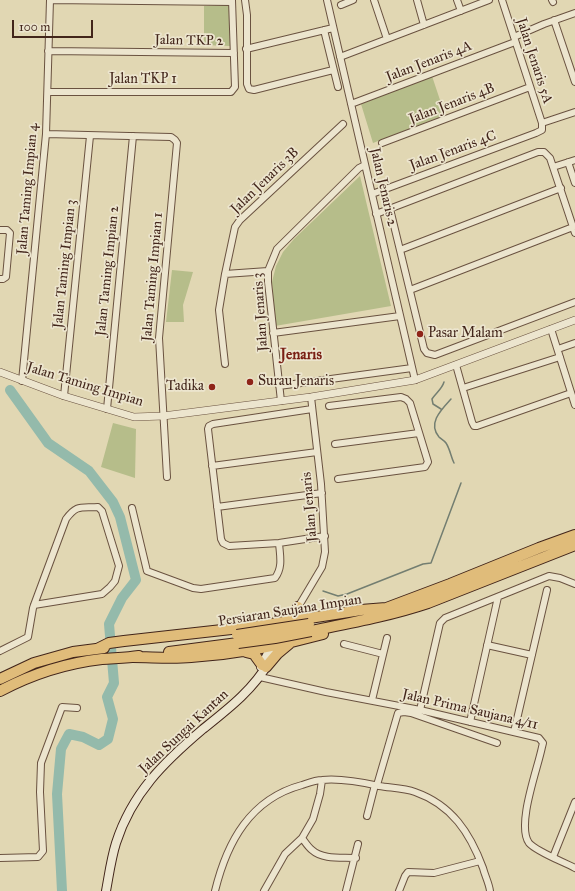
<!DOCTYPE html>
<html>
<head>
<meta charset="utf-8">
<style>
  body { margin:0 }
  #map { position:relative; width:575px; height:891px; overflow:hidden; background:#e1d7b3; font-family:"IM FELL Great Primer",serif }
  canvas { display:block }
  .scale { position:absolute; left:12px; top:20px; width:81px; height:18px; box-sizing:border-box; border:2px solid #42251a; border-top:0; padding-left:5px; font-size:12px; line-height:14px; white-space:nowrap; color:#42251a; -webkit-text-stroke:3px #ece5ce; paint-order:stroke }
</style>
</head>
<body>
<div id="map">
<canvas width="575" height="891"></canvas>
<div class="scale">100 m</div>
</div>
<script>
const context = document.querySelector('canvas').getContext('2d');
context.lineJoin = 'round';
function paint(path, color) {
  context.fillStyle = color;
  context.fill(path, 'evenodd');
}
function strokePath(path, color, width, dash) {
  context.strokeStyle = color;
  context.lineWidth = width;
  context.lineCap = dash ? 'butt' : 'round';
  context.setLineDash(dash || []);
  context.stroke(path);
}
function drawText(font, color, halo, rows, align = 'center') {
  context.font = font + ' "IM FELL Great Primer",serif';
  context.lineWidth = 3.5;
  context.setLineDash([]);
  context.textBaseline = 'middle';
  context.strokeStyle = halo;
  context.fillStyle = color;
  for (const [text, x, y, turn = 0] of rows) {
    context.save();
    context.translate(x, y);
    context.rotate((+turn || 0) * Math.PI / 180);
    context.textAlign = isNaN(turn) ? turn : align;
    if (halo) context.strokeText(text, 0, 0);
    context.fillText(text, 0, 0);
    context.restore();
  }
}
paint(new Path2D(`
  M229,5L230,46L204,45V6Z
  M432,76L445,115L373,143L361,104Z
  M360,176L391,306L275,326L272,282L276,266L283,252L294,239Z
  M172,270L193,272L183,305L184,322H166Z
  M113,423L136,429L135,478L101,467Z`), '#b6bd8a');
strokePath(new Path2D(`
  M451,399C442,409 427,423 439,437C441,439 444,440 446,443C450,449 451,457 454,463
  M441,409L433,404L432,399C436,393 442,389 444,382
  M323,591L338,596L347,594L423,564L431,563L461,483`), '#737e71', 1.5);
strokePath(new Path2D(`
  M10,390L48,443L89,471L113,502L120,517L136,580L122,598L109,624L114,683L107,697L113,719L108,739L99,745L83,737L69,734L61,749L57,794L62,891`), '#94baab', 10);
const minor = new Path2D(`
  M50,0L232,2
  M245,0L247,15V84L249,89L254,90L333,70
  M327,0L415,380
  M374,0L387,39
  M417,0L424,25
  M457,0L461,11
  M552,0L553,2
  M341,5L353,0
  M554,20L575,82
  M324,30L338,87
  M514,37L544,24L575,13
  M246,49L333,28
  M48,51L234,53
  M340,57L489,0
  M48,92H231L235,87L232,0
  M351,104L515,42
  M542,123L575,112
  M46,134L171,137L175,140L177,143L159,338L167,477
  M382,143L530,87
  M568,162L575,183
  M553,167L575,160
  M372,194L536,133L542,130V123L502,0
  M390,209L424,349L427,353L435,355L575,302
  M376,214L538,152H544L550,158L575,233
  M0,230H7L10,233L6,277L3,279H0
  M400,250L561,188
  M225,274L268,271
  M410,290L573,227
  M551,329L575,405
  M273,333L400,316
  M558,349L575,343
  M225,364L219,310L225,274L235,227L240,220L343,124
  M456,365L472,422L474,426H477L571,393
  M22,381L46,134L50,0
  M279,386L412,368
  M463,388L560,357
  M64,396L90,136
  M281,401L268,282V271L277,249L359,168L365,165
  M329,406L401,397L406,399L410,403L428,462L425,467L338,479
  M107,409L133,136
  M312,409L213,424L209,426L208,429L221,539L223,543L229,546L279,543L325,536
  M335,444L419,433
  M212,466L317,452
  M217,507L322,493
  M132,508L147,571L193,588L201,589L275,578C283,567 280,556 279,543
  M297,609L322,567L325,552L321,484L311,397
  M285,622L289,615L298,607
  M344,644L383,654
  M487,645L532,655
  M0,651L28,637L33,608L34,605L66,519C77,504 81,508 98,507L102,511L119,566L115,581L110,587L102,594L34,605
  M260,677L326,692L420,710L539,738L543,743L542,747C538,768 516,825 529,843C537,852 564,862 575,868
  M372,700L387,638
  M420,710L440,623L445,618L549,576L560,578L575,584
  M470,722L498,597
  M514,732L547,590
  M377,785L398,713L404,712L411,713L497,743
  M367,816L375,785
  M302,838C305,842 308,847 312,850C323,860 342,857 356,858
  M553,857L575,802
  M0,858L38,857L43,851L40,792L41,763L62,707L77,708
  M215,891C227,842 250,799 302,785C308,783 316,780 322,780C341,778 361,782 379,786C391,788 404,788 415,792C452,805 470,833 483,868C485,876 489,883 490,891
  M264,891L285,854L302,838L313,819L320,794L322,780
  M346,891L358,844
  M399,891L405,876L408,872L434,873L480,861`);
const tertiary = new Path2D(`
  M0,372L64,396L134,417L163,416L311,397L415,380L575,320`);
const secondary = new Path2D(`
  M261,667L273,643
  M106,891C109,875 111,859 116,843C132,793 164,762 203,729C228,709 253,690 269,662`);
const trunk = new Path2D(`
  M298,607L299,614L304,618
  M381,610L450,584L539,548L575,535
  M311,631C350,623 389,616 428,603L575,545
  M97,649L109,643L124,641L258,626L361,610L386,608
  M169,652L238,643
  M246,652L254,654L262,665
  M133,657C152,657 172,659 191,657C236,654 280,646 323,634
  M266,667L277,654L289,644
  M0,679L34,663L73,652L104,648
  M0,691C32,674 67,663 102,659C114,658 127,658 139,656`);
strokePath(minor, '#6a5240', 8);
strokePath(tertiary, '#6a5240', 8);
strokePath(secondary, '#42251a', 10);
strokePath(trunk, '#42251a', 12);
strokePath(minor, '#ece5ce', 6);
strokePath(tertiary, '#ece5ce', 7);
strokePath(secondary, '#ece5ce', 8);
strokePath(trunk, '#e0bc7a', 10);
const trunkBridge = new Path2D(`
  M237,635L309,624
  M238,643L275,638L311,631`);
strokePath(trunkBridge, '#42251a', 12, []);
strokePath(trunkBridge, '#e0bc7a', 10);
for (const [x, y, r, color] of [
  [420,334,4,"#8f2418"],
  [250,382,4,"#8f2418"],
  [212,387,4,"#8f2418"]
]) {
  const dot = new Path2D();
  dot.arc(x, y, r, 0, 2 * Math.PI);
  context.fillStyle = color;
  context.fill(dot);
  strokePath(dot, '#ece5ce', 1.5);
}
drawText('14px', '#42251a', '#ece5ce', [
  ["Jalan TKP 2",189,41,1],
  ["Jalan Jenaris 5A",534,61,72],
  ["Jalan Jenaris 4A",429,62,-21],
  ["Jalan TKP 1",143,80],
  ["Jalan Jenaris 4B",452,104,-21],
  ["Jalan Jenaris 4C",453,151,-20],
  ["Jalan Jenaris 3B",265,181,-44],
  ["Jalan Jenaris 2",383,187,77],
  ["Jalan Taming Impian 4",28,189,-85],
  ["Jalan Taming Impian 3",65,264,-84],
  ["Jalan Taming Impian 2",108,271,-84],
  ["Jalan Taming Impian 1",153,277,-85],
  ["Jalan Jenaris 3",261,312,-94],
  ["Jalan Taming Impian",85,385,17],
  ["Jalan Jenaris",310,507,-95],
  ["Persiaran Saujana Impian",290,611,-9],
  ["Jalan Prima Saujana 4/11",470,710,13],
  ["Jalan Sungai Kantan",184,732,-43]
]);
drawText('14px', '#42251a', '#ece5ce', [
  ["Pasar Malam",428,334],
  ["Surau Jenaris",258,382],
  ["Tadika",204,387,"right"]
], 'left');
drawText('bold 15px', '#7a1f14', '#ece5ce', [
  ["Jenaris",301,355]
]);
</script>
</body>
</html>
